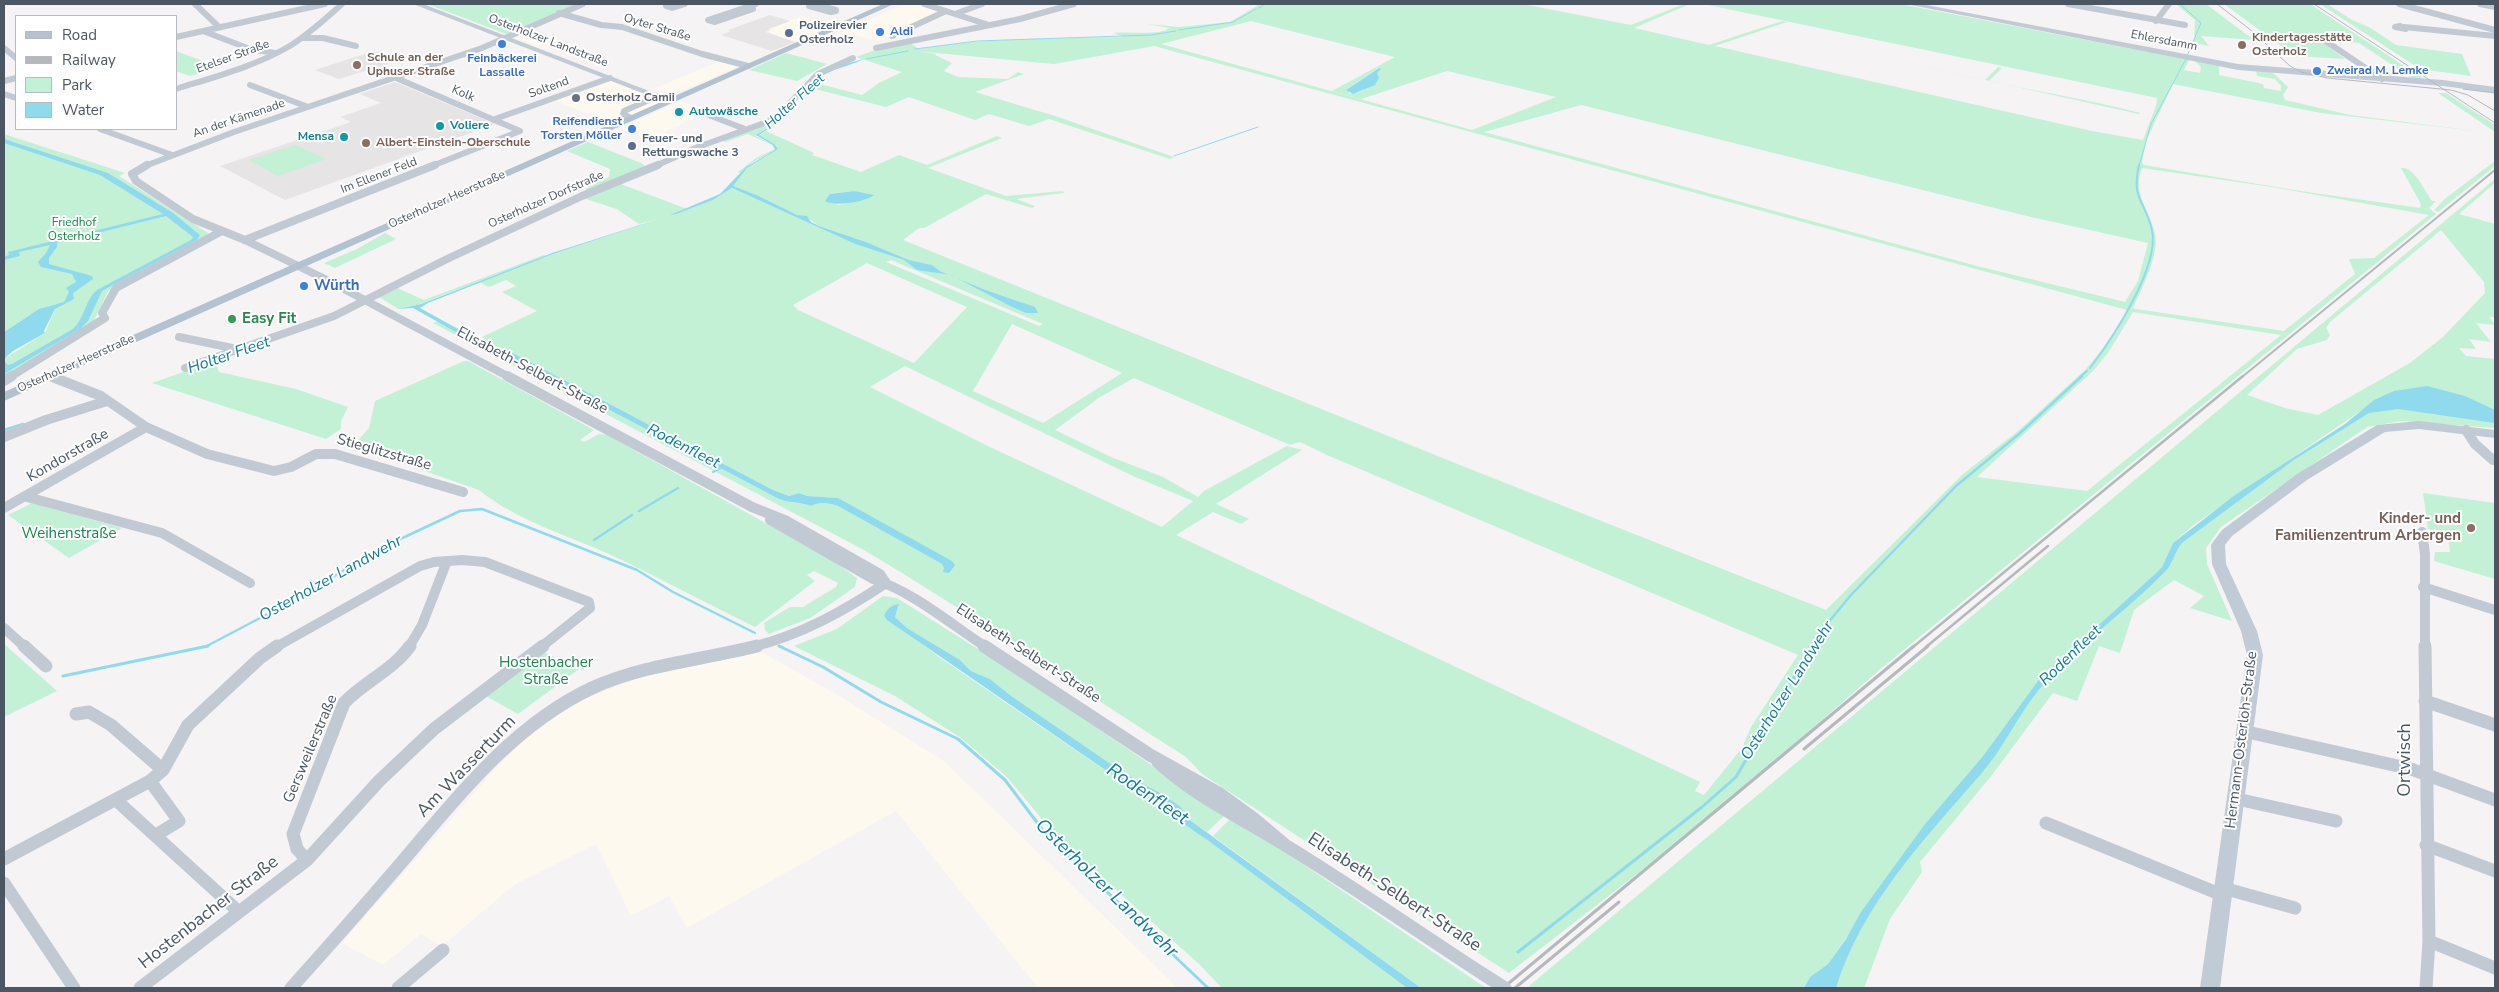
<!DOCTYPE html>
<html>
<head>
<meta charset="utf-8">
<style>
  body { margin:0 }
  #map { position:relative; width:2499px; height:992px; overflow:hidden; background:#f5f3f3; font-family:"Nunito Sans",sans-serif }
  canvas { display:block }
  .frame { position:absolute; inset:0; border:5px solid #4a5661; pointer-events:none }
  .legend { position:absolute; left:15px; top:15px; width:162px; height:115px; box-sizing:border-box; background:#fff; border:1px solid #b7bbc0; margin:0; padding:6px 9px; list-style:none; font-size:15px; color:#4a5661 }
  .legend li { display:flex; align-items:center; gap:10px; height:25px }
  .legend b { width:25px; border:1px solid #b7bbc0 }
</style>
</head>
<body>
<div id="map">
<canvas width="2499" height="992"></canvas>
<div class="frame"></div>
<ul class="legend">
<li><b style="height:6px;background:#b3c2d1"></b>Road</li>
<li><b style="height:6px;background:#b5b8bd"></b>Railway</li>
<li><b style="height:14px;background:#c3f1d5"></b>Park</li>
<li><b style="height:14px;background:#90daee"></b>Water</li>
</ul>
</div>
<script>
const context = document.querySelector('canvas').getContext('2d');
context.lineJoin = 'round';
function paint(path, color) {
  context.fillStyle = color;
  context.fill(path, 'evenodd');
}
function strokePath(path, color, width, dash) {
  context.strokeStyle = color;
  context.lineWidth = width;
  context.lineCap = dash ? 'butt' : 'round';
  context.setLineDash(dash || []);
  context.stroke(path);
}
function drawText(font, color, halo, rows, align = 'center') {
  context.font = font + ' "Nunito Sans",sans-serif';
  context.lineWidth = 4;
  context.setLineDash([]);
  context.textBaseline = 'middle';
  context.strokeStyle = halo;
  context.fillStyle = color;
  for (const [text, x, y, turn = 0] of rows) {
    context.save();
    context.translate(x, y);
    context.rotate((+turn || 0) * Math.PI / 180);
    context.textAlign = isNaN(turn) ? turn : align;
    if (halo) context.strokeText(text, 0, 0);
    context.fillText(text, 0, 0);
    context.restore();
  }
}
paint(new Path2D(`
  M905,4H918L941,12L878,41L841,32Z
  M801,16L833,25L795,42L766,32L768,29Z
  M528,30L565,43L546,49L512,37Z
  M720,61L739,66L674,94L653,89Z
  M608,80L663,102L614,124L553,100Z
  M681,101L708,112L664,132L669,134L652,141L619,128Z
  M762,652L841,697L944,761L1178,988H1038L896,811L687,928L669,896L631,916L596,844L514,885L442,946L421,934L383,965L342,943L497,767L527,737L562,713L584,699L643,676Z`), '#fdf9ef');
paint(new Path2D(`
  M770,15L790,21L769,29L770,30L766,32L795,42L772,51L721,35L731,31L728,30Z
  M374,51L400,60L339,79L315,70Z
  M395,82L495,124L285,200L220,166L351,122L340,117L381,103L360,94Z`), '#e6e4e5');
paint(new Path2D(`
  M427,4H578L513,33L506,34Z
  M1260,4H1522L1631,25L1684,4H1690L1634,28L1709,45L1782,21L1787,22L1715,46L2092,131L2143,140L2156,106L2157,98L1703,4H1900L2189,60L2184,70L2200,73L2201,67L2195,61L2219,66V75L2263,84L2264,88L2281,91V86L2275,79L2257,76L2256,71L2272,72L2288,87L2283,95L2285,100L2350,115L2476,131L2321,113L2173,84L2146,141L2142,163L2144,165L2300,191L2420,208L2421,204L2401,168C2414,166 2425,191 2432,201H2436L2429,208L2436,214L1878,671L1721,809L1509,973L1202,774L1186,757C1078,689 974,615 864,550L433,323L438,321L486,349L507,356L779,499C790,503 800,502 811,506C821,501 828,503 838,506L942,564L944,568H953L838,498L807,496L799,493L789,496L773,490L509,351L483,342L487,340L482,337L537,311L502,292L516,286L506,280L489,287L479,282L553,254L661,218L639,224L617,209L586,199L618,183L687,209L662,218L713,200L732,188L855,244L904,260L916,268L951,275L1026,313L1021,302L983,289L940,271L932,265L909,260L866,242L819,226L809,219L792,213L764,198L732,186L747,168L773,152L753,162L740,173L738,172L756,158L775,149L772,145L748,134L725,142L719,140L778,120L756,136L773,145L776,150L778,149L774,145L759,136L766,131L814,153L812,155L861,172L899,155L927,165L997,136L1002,138L928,168L1006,196L1063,191L1064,193L1016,199L1035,206L1032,208L986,194L924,228H919L903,240L1455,463L1826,610L1963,474L2018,431L2085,370L2113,337L2127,310L1154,46L1054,64L915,51L936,54L935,55L952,63L944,71L958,77L1008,79L1018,72L1024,74L975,92L1055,116L1174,157L1170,159L1049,119L1029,126L989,114L975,120L909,97L886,107L811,88L816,83L862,95L879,83L902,72L856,57L878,49L910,43L919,49C986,37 1055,39 1123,37L1114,33C1132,31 1158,36 1170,28L1148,24L1179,27L1230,22ZM1251,21L1395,57L1332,91L1361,99L1447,71L1556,97L1472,130L1161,44ZM1378,68L1380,69C1371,81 1369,92 1350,94L1347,89ZM1581,105L2031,217L2148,243L2138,281L2125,302L1977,266L1484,132ZM2142,168L2272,187L2429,215L2374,258L2349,259L2355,274L2284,331L2136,309L2133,308C2141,290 2160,254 2155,234C2150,210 2132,194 2142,168ZM854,191L866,199L838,205L830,194ZM891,260L1043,324L1039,326L886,262ZM867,263L967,307L914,363L798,310L793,305ZM2133,312L2281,335L2087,491L1977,477L2092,372L2108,353ZM1012,324L1122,373L1043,423L973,391ZM905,366L1133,476L1193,501L1162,527L992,448L870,387ZM1134,378L1290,445L1300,442L1327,455L1798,655L1751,727L1742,748L1704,795L1695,791L1700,782L1176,535L1213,512L1241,524L1249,519L1216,504L1302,450L1287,446L1204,491L1198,497L1163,477L1111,457L1055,430L1100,397Z
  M2176,4H2206L2254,40L2201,36L2209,46L2194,43L2195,20Z
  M2224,4H2310L2427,81L2415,80L2359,43L2317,38L2345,59L2295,56Z
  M2320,4H2327L2352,20L2369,27L2396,45L2462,54L2471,76L2420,69Z
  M176,51L220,67L190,76L176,71Z
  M786,53L827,64L797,81L749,70Z
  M1877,56L1985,80L1998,67L2002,68L1989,81C2040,92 2090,100 2140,113L2139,114Z
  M2438,93H2446L2495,125V132Z
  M4,134L125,173L119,176L208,233L205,238L108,291L93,323L4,378V359L45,333L55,309L60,305L59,304C38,307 21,321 4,332Z
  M588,142L641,163L645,166L591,191L585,189L609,177L610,169L567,151Z
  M296,145L326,159L278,176L249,160Z
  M2495,161V166L2438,212L2434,210L2446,198Z
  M2495,179V183L2459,214L2495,224V317H2489L2495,325L2476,323L2491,342L2469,339L2476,349L2459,348L2466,356L2495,359V428L2401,421L2367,427L2221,527L2206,548L2207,564L2232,621L2190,608L2204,596L2174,580L2134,610L2120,653L2099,646L2077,701L2053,693L1992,775L1920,862L1922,872L1890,919L1864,988H1836C1861,905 1923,842 1978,777C2001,751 2016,718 2038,691C2075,646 2125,613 2165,572C2173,564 2175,551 2182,543L2294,460L2368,413L2362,410L2195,524L2173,543L2162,567L2155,574L2040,678L1983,756L1925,824L1828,964L1810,977L1804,988H1532L1529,986ZM2441,230L2484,282L2485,293L2443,337L2410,363L2318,415L2285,408L2247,395L2297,349L2327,340L2330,335L2326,328L2330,322Z
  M385,233L396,239L335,268L324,263L357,249Z
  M544,255L546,256L417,305L398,309L378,296L395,287L424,300Z
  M215,361L219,372L296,389L348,407L341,421V429L326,439L152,383Z
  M464,361H468L594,430L580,440L584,442L599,434L607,435L832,560L857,578L855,587L810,618L769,634L765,630L764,623L790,607H803L836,587L838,583L814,571L807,575L815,581L755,627C706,603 658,577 609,554C566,535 516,520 479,490L353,446L369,428L375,401Z
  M2423,493L2495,503V579L2434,561L2435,552H2450L2448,536L2428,529Z
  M32,503L122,528L69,558L8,515Z
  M883,596L897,598L1016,673L1225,815L1207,832L1187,818L1181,807L1162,794L1124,773L1010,696L990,679L971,671L960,660L907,628L895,617L899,606L884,616L939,657L1210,842L1407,988H1222L1199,964L1056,836L1007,777L961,738L895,696L794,646L837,629Z
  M4,644L57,691L4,717Z
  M544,652L579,669L518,714L486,696Z
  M1231,818L1279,848L1486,988H1421L1213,836Z`), '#c3f1d5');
paint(new Path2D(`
  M863,59C857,64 834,68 822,76C798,94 785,120 759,135L774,144L778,149L747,168L733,186L759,196L797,215L807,216L811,222L819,226L866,242L909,260L932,265L940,271L983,289L1035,307L1038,313H1026L1010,306L951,275L917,270L904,260L855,244L732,188L713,200L676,214L670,215L720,194L746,167L775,150L773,145L756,135L773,125L804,91L823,74L835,67Z
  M1379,68L1381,69L1377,73L1379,78L1375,85L1353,94L1346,90Z
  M4,139L108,173L173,213L200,235L197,240L102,291L88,321L80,329L4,374V332L39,309L64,302L69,292L66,288L76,282L72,274L41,267L38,262L46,253L50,245L19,252L20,256L4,260V257L9,255L8,252L163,214L100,175L4,143ZM166,216L193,237L191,240L97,290C85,300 85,318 73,329L12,364L8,365L5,362L4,359L13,351L45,333L44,331L55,309L74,299L73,293L93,279L92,276L49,264V258L57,247V243Z
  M854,191L874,195C866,202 834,207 825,201L830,194Z
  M668,216L553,254L428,303L420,308L489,346L509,351L773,490L789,496L799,493L807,496L838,498L952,561L955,565L949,573L943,572L944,568L942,564L838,506C828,503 821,501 811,506C800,502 790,503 779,499L507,356L486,349L413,308L398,309L421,304L552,253Z
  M2427,386L2465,396L2495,410V423L2398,409L2369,413L2294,460L2182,543C2175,551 2173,564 2165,572C2125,613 2075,646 2038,691C2017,717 2003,749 1981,774C1924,840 1862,904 1836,988H1804L1810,977L1828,964L1846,939L1861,912L1925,824L1983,756L2040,678L2155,574L2162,567L2173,543L2235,495L2345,424L2374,400L2394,391Z
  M899,604L895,617L907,628L960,660L971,671L990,679L1011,696L1124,773L1162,794L1181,807L1187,818L1421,988H1407L1210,842L887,620L884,616C887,609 891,605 899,604Z`), '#90daee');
strokePath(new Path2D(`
  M2180,4L2201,23L2187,56
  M1259,8L1265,4
  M1179,30L1233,22L1256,9
  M915,49L977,41L1151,35L1176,31
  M866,59L908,51
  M1174,156L1258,127
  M2139,166L2151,124L2186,59`), '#90daee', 1);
strokePath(new Path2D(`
  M2090,368C2112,339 2160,267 2152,230C2145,200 2131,200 2139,165
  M2080,377L2087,371`), '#90daee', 2);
strokePath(new Path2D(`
  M4,430L23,424
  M713,472L720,468
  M639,511L678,488
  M594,540L632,515
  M779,646L782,647
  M205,647L298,598L377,550L460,511L482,509L637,570L673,592L755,633
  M1811,647L1818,635L1851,595L1956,486L2019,434L2082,376`), '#90daee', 2.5);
strokePath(new Path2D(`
  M779,646L823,667L881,702L958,739L1005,780L1045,833L1208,988
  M63,676L208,646
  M1518,952L1702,807L1736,777L1812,646`), '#90daee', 3);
strokePath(new Path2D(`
  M195,4L219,27
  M673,4L666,6L672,8L685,4
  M814,4L836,10V11L831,12L809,6Z
  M924,4L989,25
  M2068,4L2185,25
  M2399,4L2495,30
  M2480,4L2495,7
  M747,7L753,9L715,22L708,20L756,4
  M559,13L601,25L622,27L702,54L748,66
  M955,14L982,4
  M2156,21L2169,4
  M2400,26L2406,29L2395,27Z
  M2404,27L2495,36
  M203,31L250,49L275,53
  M892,36L946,11
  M176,37L325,4
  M302,38H323L356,46
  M2321,38L2382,79
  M4,48L16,58
  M876,48L1020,19L1074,4
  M396,78L520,131L432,166
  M4,81L16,78
  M250,85L308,107
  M176,89C214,77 253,67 288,47C308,35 325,19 342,4
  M4,94L16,98
  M706,114L745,129
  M631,118L623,114L624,111L658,96
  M495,119L610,78
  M100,129L172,155
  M145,166L234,132L482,48L583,4
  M655,166L698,147L767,122L778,115L818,74L853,58`), '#c1cad2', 6);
strokePath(new Path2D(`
  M147,165L132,174L136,181L193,219L245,240L331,282L509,377
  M245,240L435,165
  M179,337L237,349
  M185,368L334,316L447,259L582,196L658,165
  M50,376L53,377
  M10,377L105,318L102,313L116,288L222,231`), '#c1cad2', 8);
strokePath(new Path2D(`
  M50,376L101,396L146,427L207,454L274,471L291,467L316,454H335L463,492
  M507,376L752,507L787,521L880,574L886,583
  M4,381L12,376
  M2466,430L2475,444L2493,460
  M4,437L46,420L107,401
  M27,497L162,533L250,583
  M4,508L146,427
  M770,520L873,579C912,591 952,625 986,647
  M2422,532L2425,554V647
  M2423,587L2495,610
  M4,628L25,647
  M276,647L420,566L434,562L462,560L485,562L589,602L590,608L541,647
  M409,647L422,625L447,561
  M752,647C801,635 844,611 886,583`), '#c1cad2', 10);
strokePath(new Path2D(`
  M24,646L46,666
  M984,646L1150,755L1220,794L1253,818L1284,844
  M2425,646L2429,941L2426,988
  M2425,701L2495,725
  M76,714L89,712L111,725L163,770
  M2243,731L2411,769L2495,800
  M1158,762C1196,797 1242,818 1285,845C1352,886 1417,931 1483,974
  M150,781L179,821L156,835
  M2237,799L2336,821
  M117,801L239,912
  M2046,823L2222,895
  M2426,845L2495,871
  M4,859L150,781L163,770L188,725L260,658L277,646
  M307,860L297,849L293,834L344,703C364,682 393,670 410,646
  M4,883L74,988
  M2223,888L2295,908
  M2429,941L2495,968
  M140,988L307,860L379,781L434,729L543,646
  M291,988C328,947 365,905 401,863C456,798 513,725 592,688C645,664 702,660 757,646
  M398,988L443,950`), '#c1cad2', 13);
paint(new Path2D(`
  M413,4H423L675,101L668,103Z
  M1906,4H1921L2238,64L2443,80L2495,87V93L2443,86L2238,70Z
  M2419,421L2495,430V438L2419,429L2385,432L2307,480L2232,536L2225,545L2226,564L2257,631L2263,655L2220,988H2200L2247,655L2241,631L2212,564L2211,545L2213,542L2222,530L2297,474L2377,425Z`), '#c1cbd6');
paint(new Path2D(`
  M883,4H894L4,401V392Z`), '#b3c2d1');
strokePath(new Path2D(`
  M2217,4L2252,31L2290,66L2301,72L2327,78L2451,90L2468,95L2495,111
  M2463,89L2495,93`), '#b5b8bd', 1);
strokePath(new Path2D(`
  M2314,4L2495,123`), '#b5b8bd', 1);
strokePath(new Path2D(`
  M2242,377L2495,170`), '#b5b8bd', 2);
strokePath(new Path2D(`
  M1913,647L2243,376
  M1926,647L2048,546`), '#b5b8bd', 2.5);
strokePath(new Path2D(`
  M1804,749L1928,646
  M1503,988L1914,646
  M1515,988L1619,902`), '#b5b8bd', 3);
strokePath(new Path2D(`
  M1483,974L1505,988`), '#c1cad2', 13);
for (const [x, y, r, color] of [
  [880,32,5,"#3f7fe0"],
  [789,33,5,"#5c6f8a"],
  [502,44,5,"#3f7fe0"],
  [2242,45,5,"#8d6e63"],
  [357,65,5,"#8d6e63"],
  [2317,71,5,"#3f7fe0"],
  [576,98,5,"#6b7280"],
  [679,112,5,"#0f9aa8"],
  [440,126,5,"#0f9aa8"],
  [632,129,5,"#3f7fe0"],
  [344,137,5,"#0f9aa8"],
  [366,143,5,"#8d6e63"],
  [632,146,5,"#5c6f8a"],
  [304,286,5,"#3f7fe0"],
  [232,319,5,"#2e9e5b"],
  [2471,528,5,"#8d6e63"]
]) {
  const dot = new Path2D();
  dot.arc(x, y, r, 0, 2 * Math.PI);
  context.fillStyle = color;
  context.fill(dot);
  strokePath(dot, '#fff', 2);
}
drawText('bold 12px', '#4e5e75', '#fff', [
  ["Polizeirevier",799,26],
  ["Osterholz",799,40],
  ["Feuer- und",642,139],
  ["Rettungswache 3",642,153]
], 'left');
drawText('12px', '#4a5661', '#fff', [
  ["Oyter Straße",657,28,17],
  ["Osterholzer Landstraße",548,41,21],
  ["Ehlersdamm",2164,41,11],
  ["Etelser Straße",233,57,-20],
  ["Soltend",549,88,-20],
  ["Kolk",463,94,23],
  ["An der Kämenade",239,119,-19],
  ["Im Ellener Feld",379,176,-21],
  ["Osterholzer Heerstraße",447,200,-24],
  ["Osterholzer Dorfstraße",546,200,-24],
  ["Osterholzer Heerstraße",76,364,-24]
]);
drawText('bold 12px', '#366cbe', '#fff', [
  ["Aldi",890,32],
  ["Feinbäckerei",502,59,"center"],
  ["Lassalle",502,73,"center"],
  ["Zweirad M. Lemke",2327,71],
  ["Reifendienst",622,122,"right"],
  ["Torsten Möller",622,136,"right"]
], 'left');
drawText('bold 12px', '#785e54', '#fff', [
  ["Kindertagesstätte",2252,38],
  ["Osterholz",2252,52],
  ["Schule an der",367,58],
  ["Uphuser Straße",367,72],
  ["Albert-Einstein-Oberschule",376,143]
], 'left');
drawText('bold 12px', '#5b616d', '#fff', [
  ["Osterholz Camii",586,98]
], 'left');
drawText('bold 12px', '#0d838f', '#fff', [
  ["Autowäsche",689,112],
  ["Voliere",450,126],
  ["Mensa",334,137,"right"]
], 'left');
drawText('12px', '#17864f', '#fff', [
  ["Friedhof",74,223],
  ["Osterholz",74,237]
]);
drawText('italic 14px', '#0c7c9b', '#fff', [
  ["Holter Fleet",795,102,-42]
]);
drawText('bold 15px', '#366cbe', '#fff', [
  ["Würth",314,286]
], 'left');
drawText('bold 15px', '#27864d', '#fff', [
  ["Easy Fit",242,319]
], 'left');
drawText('15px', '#4a5661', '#fff', [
  ["Elisabeth-Selbert-Straße",532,371,28],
  ["Stieglitzstraße",384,453,16],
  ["Kondorstraße",68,456,-30],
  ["Elisabeth-Selbert-Straße",1028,654,33],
  ["Hermann-Osterloh-Straße",2242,740,-83],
  ["Gersweilerstraße",311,749,-67]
]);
drawText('bold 15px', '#785e54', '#fff', [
  ["Kinder- und",2461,519],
  ["Familienzentrum Arbergen",2461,536]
], 'right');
drawText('15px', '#17864f', '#fff', [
  ["Weihenstraße",69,534],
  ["Hostenbacher",546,663],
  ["Straße",546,680]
]);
drawText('italic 16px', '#0c7c9b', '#fff', [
  ["Holter Fleet",229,356,-19],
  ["Rodenfleet",683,447,27],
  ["Osterholzer Landwehr",331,579,-29],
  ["Rodenfleet",2071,656,-44],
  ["Osterholzer Landwehr",1788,691,-58]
]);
drawText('18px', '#4a5661', '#fff', [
  ["Ortwisch",2406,760,-90],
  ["Am Wasserturm",467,767,-46],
  ["Elisabeth-Selbert-Straße",1394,893,33],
  ["Hostenbacher Straße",209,913,-38]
]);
drawText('italic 19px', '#0c7c9b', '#fff', [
  ["Rodenfleet",1147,795,34],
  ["Osterholzer Landwehr",1106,889,44]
]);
</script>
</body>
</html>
